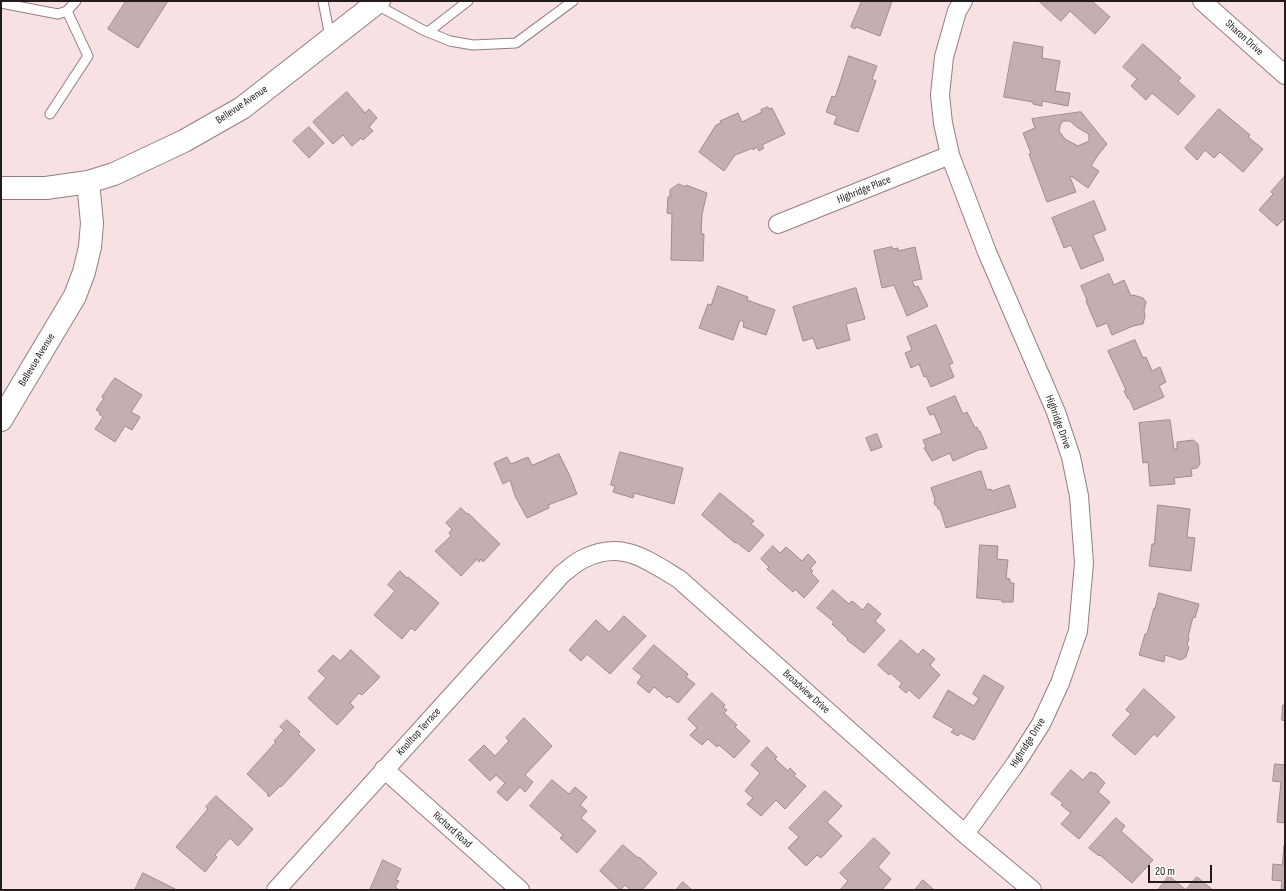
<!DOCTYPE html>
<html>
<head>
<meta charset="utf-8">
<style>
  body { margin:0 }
  #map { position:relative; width:1286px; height:891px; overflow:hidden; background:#f8e1e3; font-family:"Sofia Sans Condensed",sans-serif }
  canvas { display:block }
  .frame { position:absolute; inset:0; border:2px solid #231b1c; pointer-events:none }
  .scale { position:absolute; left:1148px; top:865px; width:64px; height:18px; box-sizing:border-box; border:2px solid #231b1c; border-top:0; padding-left:5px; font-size:12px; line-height:14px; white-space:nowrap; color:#231b1c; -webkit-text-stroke:3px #fff; paint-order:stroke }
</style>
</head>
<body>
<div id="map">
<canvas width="1286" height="891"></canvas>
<div class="frame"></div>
<div class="scale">20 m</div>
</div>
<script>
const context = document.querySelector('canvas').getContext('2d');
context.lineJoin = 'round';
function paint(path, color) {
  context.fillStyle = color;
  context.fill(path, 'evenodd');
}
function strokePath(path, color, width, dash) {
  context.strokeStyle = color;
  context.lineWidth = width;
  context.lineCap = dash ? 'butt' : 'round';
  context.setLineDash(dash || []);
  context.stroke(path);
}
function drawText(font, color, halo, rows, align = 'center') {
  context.font = font + ' "Sofia Sans Condensed",sans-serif';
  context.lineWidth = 4;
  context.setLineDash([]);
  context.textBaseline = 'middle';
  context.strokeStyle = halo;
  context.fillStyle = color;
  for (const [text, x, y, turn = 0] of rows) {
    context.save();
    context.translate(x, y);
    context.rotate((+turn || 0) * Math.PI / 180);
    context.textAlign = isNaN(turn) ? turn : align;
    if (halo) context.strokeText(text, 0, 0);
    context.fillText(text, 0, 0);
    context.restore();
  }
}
const building = new Path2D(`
  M126,1H168L138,48L108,29Z
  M862,1H892L880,36L856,27L855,29L851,27Z
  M1039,1H1092L1110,17L1095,34L1070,11L1061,21Z
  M1014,42L1043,47L1042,58L1060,61L1055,91L1070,93L1068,106L1042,101V106L1033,104V102L1004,97Z
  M1143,44L1181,78L1178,81L1195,96L1178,115L1152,93L1146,100L1131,86L1137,79L1123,67Z
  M849,56L877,66L872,79L876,81L858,132L834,124L837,116L826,112L832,96L835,97Z
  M347,92L365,113L369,109L377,118L369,127L373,131L363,140L361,138L352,146L343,135L333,144L313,122Z
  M768,107L769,109L772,108L785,134L762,145L764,148L759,151L757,147L753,150V148L735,155L724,171L699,152L716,125L721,123L720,121L738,113L742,122L762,112L761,110Z
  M1219,109L1250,135L1248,137L1263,149L1243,172L1220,152L1214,158L1205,150L1197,160L1185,148Z
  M1081,112L1107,144L1098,155L1091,166L1099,171L1088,188L1071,176L1070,177L1076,192L1047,202L1029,154L1031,153L1023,133L1035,128L1032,119ZM1063,121H1070L1078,128L1087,133L1089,135V141L1078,146L1065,139L1059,131L1060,126Z
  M309,127L324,143L309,158L293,141Z
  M1285,176V218L1277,226L1259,210L1273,194L1271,192Z
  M679,184L685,187L686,185L707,193L702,214L701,234H704L703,261L671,260L672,214L667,213L668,197H670V190Z
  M1094,201L1106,230L1093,235L1104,260L1081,269L1071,245L1064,248L1052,218Z
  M892,247L893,249L898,248V251L915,247L922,279L912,281L915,287L918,286L928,306L907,316L894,285L882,288L874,251Z
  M1109,274L1114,285L1124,280L1131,296L1133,295L1143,298L1146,302L1144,310L1145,316L1143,324L1133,326L1112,335L1107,323L1097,327L1086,301L1087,300L1081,286Z
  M718,286L748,297L747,300L775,310L766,335L743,327L744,322L740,320L733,340L699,328L708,304L711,305Z
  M856,288L865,319L846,324L850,340L817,349L813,338L803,341L793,307Z
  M936,325L953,363L949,365L954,377L931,387L926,376L924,377L919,364L911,368L905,353L912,350L907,337Z
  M1135,340L1143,358L1146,357L1152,371L1160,367L1166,382L1159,386L1164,397L1134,410L1129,398L1128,399L1124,391L1126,390L1108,351Z
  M115,378L142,395L131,412L140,417L132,430L125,426L115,442L95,429L103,417L99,414L100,412L96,410L104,398L102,397Z
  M955,396L963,414L967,412L975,428L977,427L979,432L980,431L987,448L982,450L981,449L953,461L950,453L932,461L924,448L926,447L923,440L942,433L934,414L930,415L927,408Z
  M1170,420L1174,449H1177V442L1193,440L1198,444L1200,464L1197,468L1191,469L1192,476L1174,478L1175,484L1150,486L1148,462L1143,463L1139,423Z
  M877,434L882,447L871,451L866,438Z
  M620,452L683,468L674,504L634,493L633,498L613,492L615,486L611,485Z
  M559,454L569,474L577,494L548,505L549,508L527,518L515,496L510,480L503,484L494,463L507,457L511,464L528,457L532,465Z
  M981,471L987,490L991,489L992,491L1009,485L1016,507L946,528L940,509H938L937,506L935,505L934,502L935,500L931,488Z
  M720,493L754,521L751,524L764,535L749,552L736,542L735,543L702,515Z
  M1158,505L1190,509L1187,537L1195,538L1191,571L1149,566L1152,544H1154Z
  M461,508L467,514L468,513L500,544L483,562L481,559L479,562L477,559L461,576L435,551L451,536L449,533L452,529L446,523Z
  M980,545L998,546L997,559L1008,560L1006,578L1010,579V583H1014L1013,602H1002V600L977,598Z
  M773,546L780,553L786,547L802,561L808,554L816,562L810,569L813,571L811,573L819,581L804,598L795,589L793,592L767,569L769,567L761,559Z
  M400,571L407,578L408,577L439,603L415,631L411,628L402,639L374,615L395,591L388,585Z
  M833,590L849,604L852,601L863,610L868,603L881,614L875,621L885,630L864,653L847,640L848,639L832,624L834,622L817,608Z
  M1159,593L1199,604L1195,618L1193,617L1188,637L1189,638L1187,645L1189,647L1186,657L1181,660L1165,655L1164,662L1139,655L1145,634H1147L1154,608H1155Z
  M624,616L646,636L610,674L587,654L581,661L569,650L596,620L609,632Z
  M901,640L918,655L923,649L935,659L930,665L940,675L919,699L909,690L906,693L899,687L902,683L890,673L889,675L878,665Z
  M654,645L688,674L686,677L695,684L678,703L669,696L667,698L654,687L649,693L637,683L642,676L633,669Z
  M351,650L380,677L362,695L359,693L350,703L354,707L337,725L308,698L326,678L318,671L333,655L340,661Z
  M984,675L1004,687L974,740L960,733L958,736L951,732L954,729L933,717L948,690L974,706L979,698L973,694Z
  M1144,689L1175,717L1157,737L1154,734L1135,755L1112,735L1131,714L1126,710Z
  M712,693L725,705L723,707L727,710L724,713L737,725L735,727L750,741L734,758L719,745L717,747L708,739L702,745L690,735L697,728L688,719Z
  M1283,705H1285V721L1282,720Z
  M524,718L552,746L525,775L533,782L525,792L520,787L507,801L497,792L505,783L496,775L490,781L469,760L484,745L495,756L509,741L506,738Z
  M287,720L300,732L298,734L315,750L281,787L280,786L269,797L267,795L268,794L247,774L276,742L274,741L284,730L280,727Z
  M767,747L777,757L775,759L788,771L790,768L796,774L794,776L806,786L785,809L776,800L761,816L747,804L753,798L745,791L760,773L751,765Z
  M1275,764L1285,765V823L1277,822L1281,782L1273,781Z
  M1071,770L1083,780L1090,772L1096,774L1105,783L1098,792L1110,802L1079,839L1061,824L1071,813L1061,805L1063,803L1051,794Z
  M552,780L569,794L575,787L587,797L580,805L587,811L581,818L596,831L577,853L560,838L563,835L530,806Z
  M825,791L842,806L827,822L842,836L821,858L817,855L806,866L788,848L799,837L789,828Z
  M216,796L253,829L238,846L230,838L215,855L217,857L205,872L176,847L208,809L206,807Z
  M1116,818L1125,826L1121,831L1153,860L1132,883L1100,855L1099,856L1089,848Z
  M874,838L890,853L878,867L891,879L882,890H840L848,881L840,873Z
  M623,845L638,858L639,857L657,873L642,890H631L625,885L620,890L600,871Z
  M1284,846L1285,890H1281L1282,881L1272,880L1273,864L1282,865Z
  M383,860L401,869L396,880L399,881L395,887L398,889V890H370Z
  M143,873L177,890H135Z
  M1169,876L1186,890H1158Z
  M1197,877L1213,890H1186Z
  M923,880L934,890H915Z
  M683,882L692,890H676Z`);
paint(building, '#c4aeb0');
strokePath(building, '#9f8a8c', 1);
const service = new Path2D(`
  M323,1L330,37
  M1,3L58,14L67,11L76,1
  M375,4L423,30L450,41L473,45L516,43L573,1
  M428,32L468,1
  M50,114L88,56L67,11`);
const minor = new Path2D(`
  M963,1L957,11L944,57L940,95L943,123L950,155L987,252L1056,412L1071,457L1079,496L1084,563L1078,631L1060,683L1041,724L1016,763L965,834
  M1202,1L1285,75
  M778,224L950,155
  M384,769L520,890
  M276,890L562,574C570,568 577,561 585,558C623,540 647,560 679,579L965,834L1032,890`);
const tertiary = new Path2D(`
  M1,188H46L88,182L114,174L184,141L242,108L379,1
  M1,420L75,296L84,272L90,247L92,223L88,182`);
strokePath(service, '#937e80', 11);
strokePath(minor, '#937e80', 20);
strokePath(tertiary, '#937e80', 24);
strokePath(service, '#fff', 9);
strokePath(minor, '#fff', 18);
strokePath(tertiary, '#fff', 22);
drawText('11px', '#231b1c', '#fff', [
  ["Sharon Drive",1244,38,42],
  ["Bellevue Avenue",242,105,-34],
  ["Highridge Place",864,190,-22],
  ["Bellevue Avenue",37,360,-59],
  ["Highridge Drive",1058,422,70],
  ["Broadview Drive",806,692,42],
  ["Knolltop Terrace",419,732,-48],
  ["Highridge Drive",1028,743,-58],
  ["Richard Road",452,830,42]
]);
</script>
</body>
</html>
